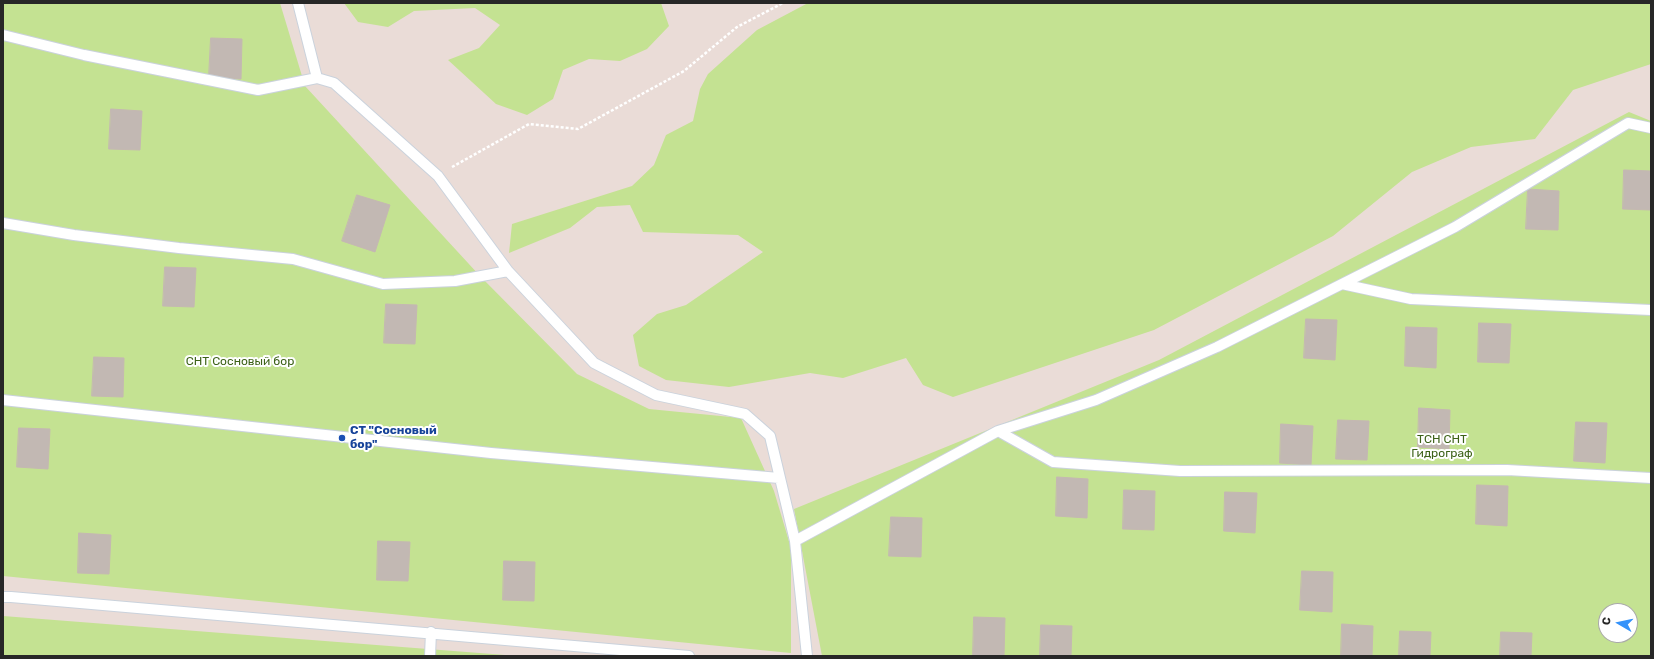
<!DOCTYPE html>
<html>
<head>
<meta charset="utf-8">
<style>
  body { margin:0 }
  #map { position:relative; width:1654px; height:659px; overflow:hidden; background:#eadcd7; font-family:Rubik,sans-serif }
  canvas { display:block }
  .frame { position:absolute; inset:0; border:4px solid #272727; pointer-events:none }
  .north { position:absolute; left:1598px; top:603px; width:40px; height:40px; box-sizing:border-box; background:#fff; border:1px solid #a9a9a9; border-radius:50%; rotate:279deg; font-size:11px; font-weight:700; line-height:16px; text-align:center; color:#272727 }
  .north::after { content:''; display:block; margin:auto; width:14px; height:18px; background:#3492fa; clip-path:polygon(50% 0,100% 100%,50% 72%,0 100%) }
</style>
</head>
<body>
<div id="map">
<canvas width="1654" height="659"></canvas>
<div class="frame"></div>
<div class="north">С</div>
</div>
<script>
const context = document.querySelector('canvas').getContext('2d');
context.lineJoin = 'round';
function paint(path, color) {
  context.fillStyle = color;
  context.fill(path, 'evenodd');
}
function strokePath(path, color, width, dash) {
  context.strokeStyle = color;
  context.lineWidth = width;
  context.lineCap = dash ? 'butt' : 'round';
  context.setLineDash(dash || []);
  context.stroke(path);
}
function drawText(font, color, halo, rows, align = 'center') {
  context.font = font + ' Rubik,sans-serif';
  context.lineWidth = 4;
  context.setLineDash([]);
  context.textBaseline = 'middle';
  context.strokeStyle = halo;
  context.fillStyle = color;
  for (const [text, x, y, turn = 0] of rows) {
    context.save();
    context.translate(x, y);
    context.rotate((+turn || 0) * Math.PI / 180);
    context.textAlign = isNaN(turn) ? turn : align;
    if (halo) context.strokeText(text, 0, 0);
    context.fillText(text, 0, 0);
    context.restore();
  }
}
paint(new Path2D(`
  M3,3H280L305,86L480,276L577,374L649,409L741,418L774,491L791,548V653L3,576Z
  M344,3H661L669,26L647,49L620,61L589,59L563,70L553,99L527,115L496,104L448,60L479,48L500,25L475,8L414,11L388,27L358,22Z
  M808,3H1651V64L1573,90L1535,139L1471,147L1412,172L1333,236L1154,330L953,397L923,385L906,358L843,378L810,373L729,387L666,380L639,366L633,335L657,314L686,305L763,252L738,235L643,232L630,205L597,207L570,228L509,253L512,224L632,186L654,165L666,135L693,121L700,89L708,74L757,30Z
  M1629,112L1651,121V656H822L794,509L1159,360ZM1606,611H1630V635H1606Z
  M3,616L518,656H3Z`), '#c4e292');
const building = new Path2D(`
  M211,38L242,39L241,79L209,77Z
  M111,109L142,111L140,150L109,149Z
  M1624,170L1651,171V210L1623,209Z
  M1528,189L1559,191L1558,230L1526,229Z
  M357,195L390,205L375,252L342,241Z
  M165,267L196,268L194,307L163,306Z
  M386,304L417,305L415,344L384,343Z
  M1306,319L1337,320L1335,360L1304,358Z
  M1479,323L1511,324L1509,363L1478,362Z
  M1406,327L1437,328L1436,368L1405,366Z
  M94,357L124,358L123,397L92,396Z
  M1419,408L1450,410L1449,449L1418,447Z
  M1338,420L1369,421L1367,460L1336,459Z
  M1576,422L1607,423L1605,463L1574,461Z
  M1281,424L1313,426L1311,465L1280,463Z
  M19,428L50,429L48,469L17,467Z
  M1057,477L1088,479L1087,518L1056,516Z
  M1477,485L1508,486L1507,526L1476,524Z
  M1124,490L1155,491L1154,530L1123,529Z
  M1225,492L1257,493L1255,533L1224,531Z
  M891,517L922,518L921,557L889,556Z
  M79,533L111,535L109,574L78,573Z
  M378,541L410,542L408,581L377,580Z
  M504,561L535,562L534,601L503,600Z
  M1302,571L1333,572L1332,612L1300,610Z
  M974,617L1005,618L1004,656H973Z
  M1342,624L1373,626L1372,656H1341Z
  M1041,625L1072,626L1071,656H1040Z
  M1400,631L1431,632L1430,656H1399Z
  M1501,632L1532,633L1531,656H1500Z`);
paint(building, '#c2b8b3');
strokePath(building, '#c5b8b2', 1);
const service = new Path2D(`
  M3,35L84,55L258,90L317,78L298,3
  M317,78L334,83L438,176L508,271L594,363L656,395L745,414L770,436L795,541L807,656
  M3,223L74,235L179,248L293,259L383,284L455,281L508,271
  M1342,284L1411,299L1651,310
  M3,400L491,453L779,478
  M998,431L1096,400L1217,347L1455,227L1628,123L1651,128
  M795,541L998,431L1053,462L1180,471L1507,470L1651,478
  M3,597H11L689,656
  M430,656L431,632`);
strokePath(service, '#cad2dc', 12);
strokePath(new Path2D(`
  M452,167L529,124L578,129L684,71L737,27L783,3`), '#fff', 2.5, [3, 2]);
strokePath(service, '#fff', 10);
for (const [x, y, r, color] of [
  [342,438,4,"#1a4fb4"]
]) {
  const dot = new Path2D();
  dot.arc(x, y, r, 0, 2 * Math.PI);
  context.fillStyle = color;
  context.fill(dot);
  strokePath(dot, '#fff', 1.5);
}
drawText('12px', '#3d6218', '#fff', [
  ["СНТ Сосновый бор",240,362],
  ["ТСН СНТ",1442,440],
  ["Гидрограф",1442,454]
]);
drawText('bold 12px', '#164399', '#fff', [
  ["СТ \"Сосновый",350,431],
  ["бор\"",350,445]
], 'left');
</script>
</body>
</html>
